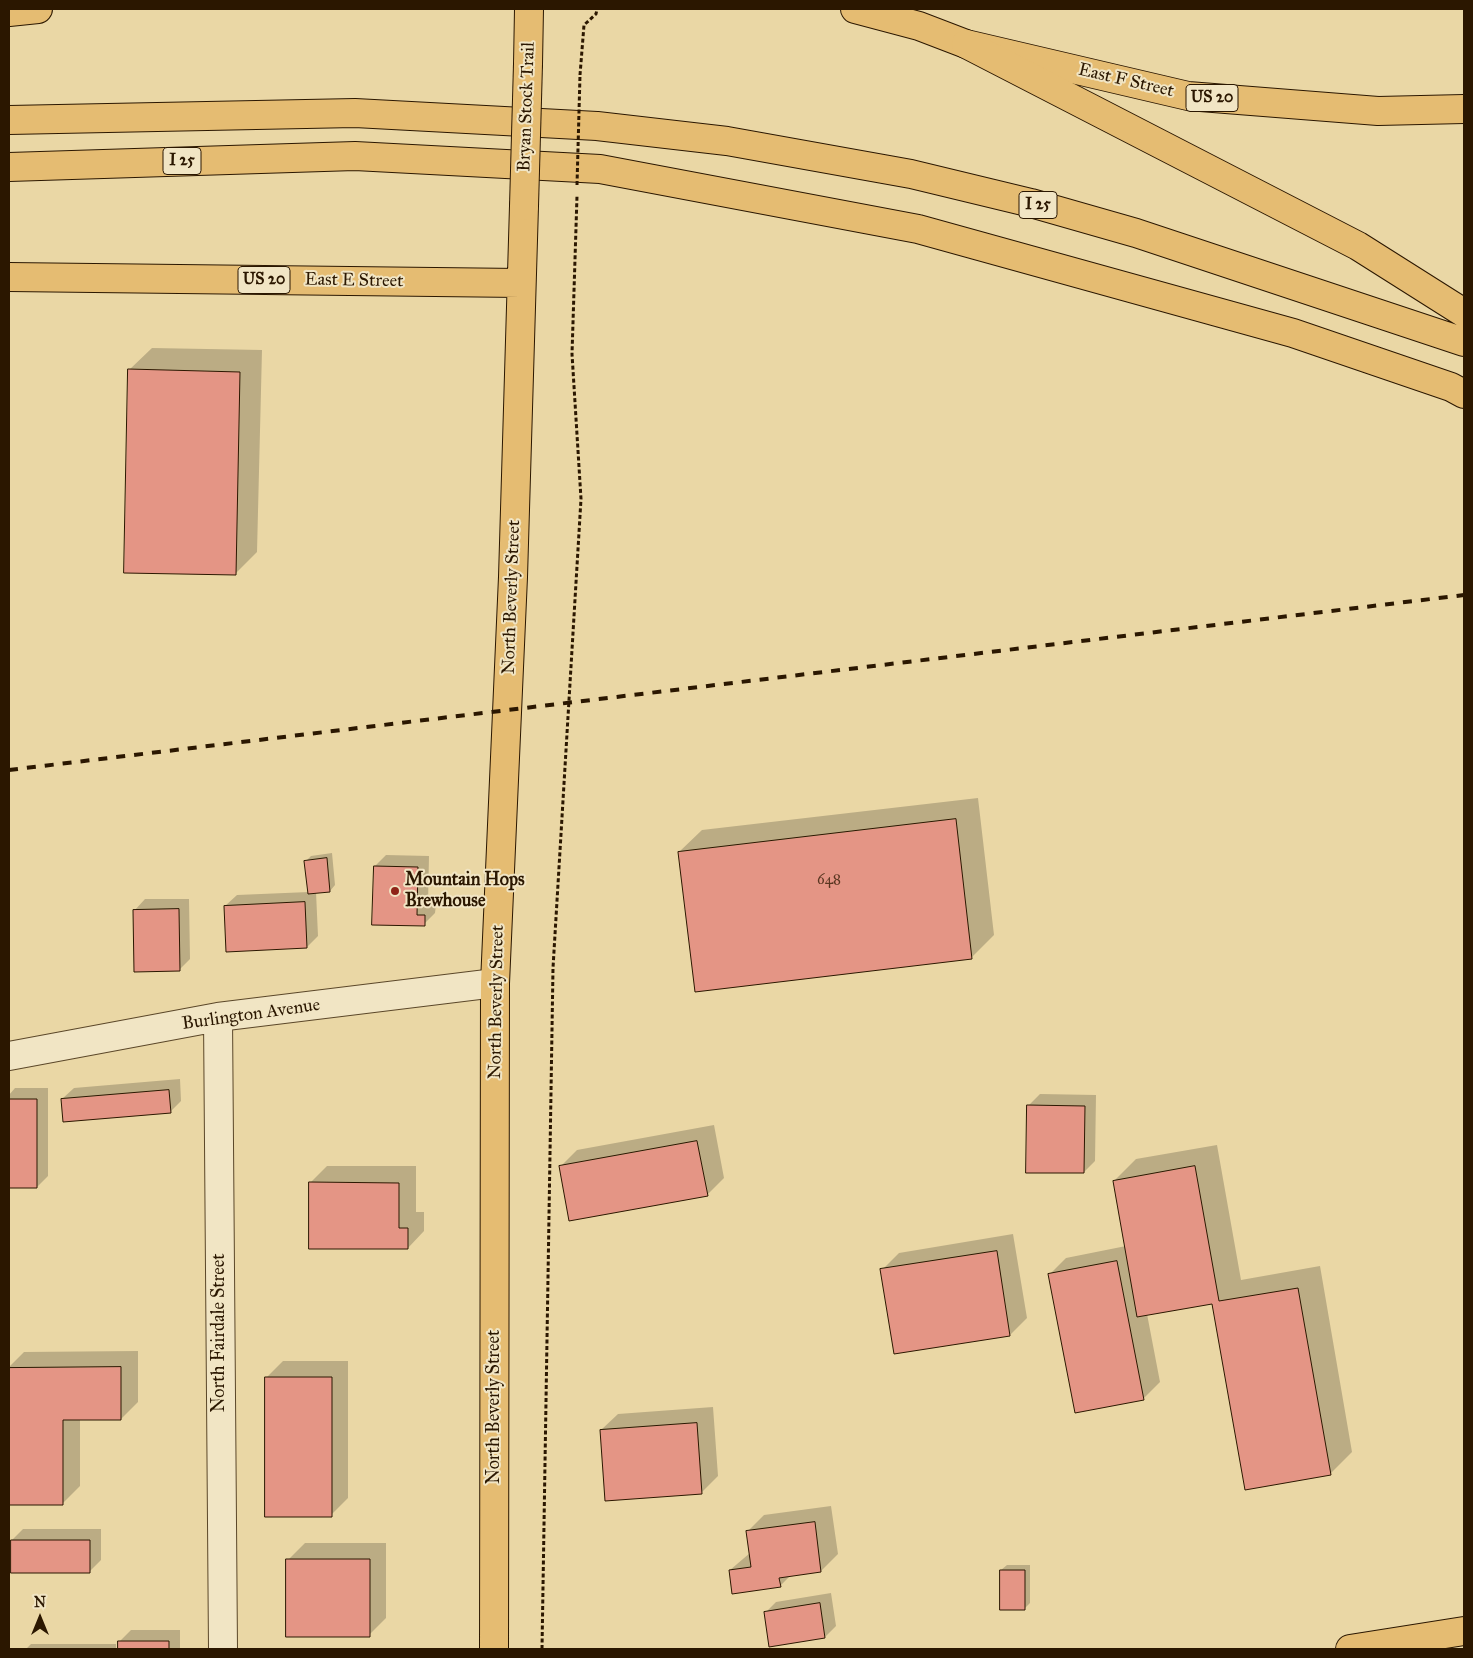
<!DOCTYPE html>
<html>
<head>
<meta charset="utf-8">
<style>
  body { margin:0 }
  #map { position:relative; width:1473px; height:1658px; overflow:hidden; background:#ead7a5; font-family:"IM FELL Great Primer",serif }
  canvas { display:block }
  .frame { position:absolute; inset:0; border:10px solid #2b1700; pointer-events:none }
  .north { position:absolute; left:15px; top:1593px; width:50px; height:50px; -webkit-text-stroke:4px #f1e5c4; paint-order:stroke; rotate:0deg; font-size:14px; font-weight:700; line-height:20px; text-align:center; color:#2b1700 }
  .north::after { content:''; display:block; margin:auto; width:18px; height:22px; background:#2b1700; clip-path:polygon(50% 0,100% 100%,50% 72%,0 100%) }
</style>
</head>
<body>
<div id="map">
<canvas width="1473" height="1658"></canvas>
<div class="frame"></div>
<div class="north">N</div>
</div>
<script>
const context = document.querySelector('canvas').getContext('2d');
context.lineJoin = 'round';
function paint(path, color) {
  context.fillStyle = color;
  context.fill(path, 'evenodd');
}
function strokePath(path, color, width, dash) {
  context.strokeStyle = color;
  context.lineWidth = width;
  context.lineCap = dash ? 'butt' : 'round';
  context.setLineDash(dash || []);
  context.stroke(path);
}
function drawText(font, color, halo, rows, align = 'center') {
  context.font = font + ' "IM FELL Great Primer",serif';
  context.lineWidth = 4;
  context.setLineDash([]);
  context.textBaseline = 'middle';
  context.strokeStyle = halo;
  context.fillStyle = color;
  for (const [text, x, y, turn = 0] of rows) {
    context.save();
    context.translate(x, y);
    context.rotate((+turn || 0) * Math.PI / 180);
    context.textAlign = isNaN(turn) ? turn : align;
    if (halo) context.strokeText(text, 0, 0);
    context.fillText(text, 0, 0);
    context.restore();
  }
}
paint(new Path2D(`
  M152,348L262,350L257,552L235,574L129,370Z
  M978,798L994,935L971,958L679,852L702,830Z
  M332,853L335,885L330,891L316,892L318,936L307,947L225,906L237,895L309,892L306,861L311,856Z
  M386,855L429,856L428,904H436L435,913L424,924L375,866Z
  M145,899H189L190,959L179,970L134,911Z
  M180,1079L181,1101L170,1112L62,1099L74,1088Z
  M15,1088H48V1176L37,1187H9V1095Z
  M1040,1094L1096,1095L1095,1161L1084,1172L1028,1106Z
  M714,1125L724,1178L707,1195L560,1167L577,1150Z
  M1217,1145L1241,1280L1320,1266L1352,1452L1330,1474L1213,1303L1147,1314L1160,1382L1143,1399L1049,1275L1066,1258L1126,1246L1114,1181L1136,1159Z
  M327,1166H416V1212H424V1231L408,1248L310,1183Z
  M1013,1234L1027,1318L1010,1335L895,1353L882,1270L899,1253Z
  M138,1351V1402L121,1419H80V1486L63,1503H9V1367L24,1352Z
  M283,1361H348V1498L331,1515L266,1378Z
  M713,1407L718,1476L701,1493L601,1430L618,1414Z
  M831,1506L838,1554L821,1571L791,1575L780,1586L730,1570L750,1553L747,1532L764,1515Z
  M23,1529H101V1560L90,1571L12,1540Z
  M305,1543H386V1618L369,1635L288,1560Z
  M1007,1565H1030V1603L1024,1609L1001,1570Z
  M831,1593L836,1626L825,1637L765,1613L776,1602Z
  M131,1630H180V1649H119V1642Z
  M31,1644H116V1649H26Z`), '#0003');
const building = new Path2D(`
  M128,369L240,372L236,575L124,573Z
  M956,819L972,959L695,992L678,852Z
  M327,858L330,892L308,894L304,861Z
  M374,866L418,867L417,915H425V926L372,925Z
  M305,902L307,948L226,952L224,906Z
  M179,909L180,971L134,972L133,910Z
  M169,1090L171,1113L63,1122L61,1099Z
  M9,1099H37V1188H9Z
  M1027,1105L1085,1106L1084,1173H1026Z
  M697,1141L708,1196L569,1221L559,1166Z
  M1195,1166L1219,1301L1298,1288L1331,1475L1245,1490L1212,1304L1137,1317L1113,1181Z
  M309,1182L399,1183V1228H408V1249H309Z
  M997,1251L1010,1336L894,1354L880,1269Z
  M1117,1261L1144,1400L1075,1413L1048,1274Z
  M121,1367V1420H63V1505H9V1368Z
  M265,1377H332V1517H265Z
  M697,1423L702,1494L605,1501L600,1430Z
  M815,1522L821,1572L779,1578L781,1587L732,1594L729,1570L751,1567L746,1531Z
  M11,1540H90V1573H11Z
  M286,1559H370V1637H286Z
  M1000,1570H1025V1610H1000Z
  M820,1603L825,1638L769,1647L764,1612Z
  M118,1641H169V1649H118Z`);
paint(building, '#e49585');
strokePath(building, '#2b1700', 1);
const minor = new Path2D(`
  M218,1017L223,1649
  M9,1056L218,1017L495,983`);
const major = new Path2D(`
  M855,9L919,26L966,44L1188,96L1378,111L1464,109
  M9,12L38,9
  M528,64L529,9
  M9,277L520,283
  M494,1649L495,983L513,577L524,206
  M1350,1649L1464,1631`);
const highway = new Path2D(`
  M966,44L1358,246L1464,313
  M9,120L355,113L597,126L727,141L911,174L1031,203L1136,233L1464,342
  M9,167L355,156L600,169L918,229L1293,333L1451,387L1464,394`);
strokePath(minor, '#5b4729', 30);
strokePath(major, '#2b1700', 30);
strokePath(highway, '#2b1700', 30);
strokePath(new Path2D(`
  M580,75L584,25L596,14L597,9
  M542,1649L553,968L581,499L572,354L577,196`), '#2b1700', 3, [4, 2.5]);
strokePath(minor, '#f1e5c4', 28);
strokePath(major, '#e5bc72', 28);
strokePath(highway, '#e5bc72', 28);
strokePath(new Path2D(`
  M9,770L1464,595`), '#2b1700', 4, [9, 9]);
const majorBridge = new Path2D(`
  M524,206L528,64`);
strokePath(majorBridge, '#2b1700', 30, []);
strokePath(new Path2D(`
  M577,185L580,75`), '#2b1700', 3, [4, 2.5]);
strokePath(majorBridge, '#e5bc72', 28);
for (const [x, y, r, color] of [
  [395,891,5,"#8f2418"]
]) {
  const dot = new Path2D();
  dot.arc(x, y, r, 0, 2 * Math.PI);
  context.fillStyle = color;
  context.fill(dot);
  strokePath(dot, '#f1e5c4', 2);
}
drawText('15px', '#593621', null, [
  ["648",829,880]
]);
for (const [x, y, w] of [
  [1212,98,52],
  [182,161,38],
  [1038,205,38],
  [264,280,52]
]) {
  const box = new Path2D();
  box.roundRect(x - w / 2, y - 13.5, w, 27, 4);
  context.fillStyle = '#f1e5c4';
  context.fill(box);
  strokePath(box, '#2b1700', 1);
}
drawText('bold 16px', '#2b1700', null, [
  ["US 20",1212,98],
  ["I 25",182,161],
  ["I 25",1038,205],
  ["US 20",264,280]
]);
drawText('18px', '#2b1700', '#f1e5c4', [
  ["East F Street",1126,81,13],
  ["Bryan Stock Trail",527,107,-88],
  ["East E Street",354,281,1],
  ["North Beverly Street",512,597,-88],
  ["North Beverly Street",497,1002,-89],
  ["Burlington Avenue",251,1015,-8],
  ["North Fairdale Street",220,1333,-90],
  ["North Beverly Street",495,1407,-90]
]);
drawText('bold 18px', '#2b1700', '#f1e5c4', [
  ["Mountain Hops",405,881],
  ["Brewhouse",405,902]
], 'left');
</script>
</body>
</html>
